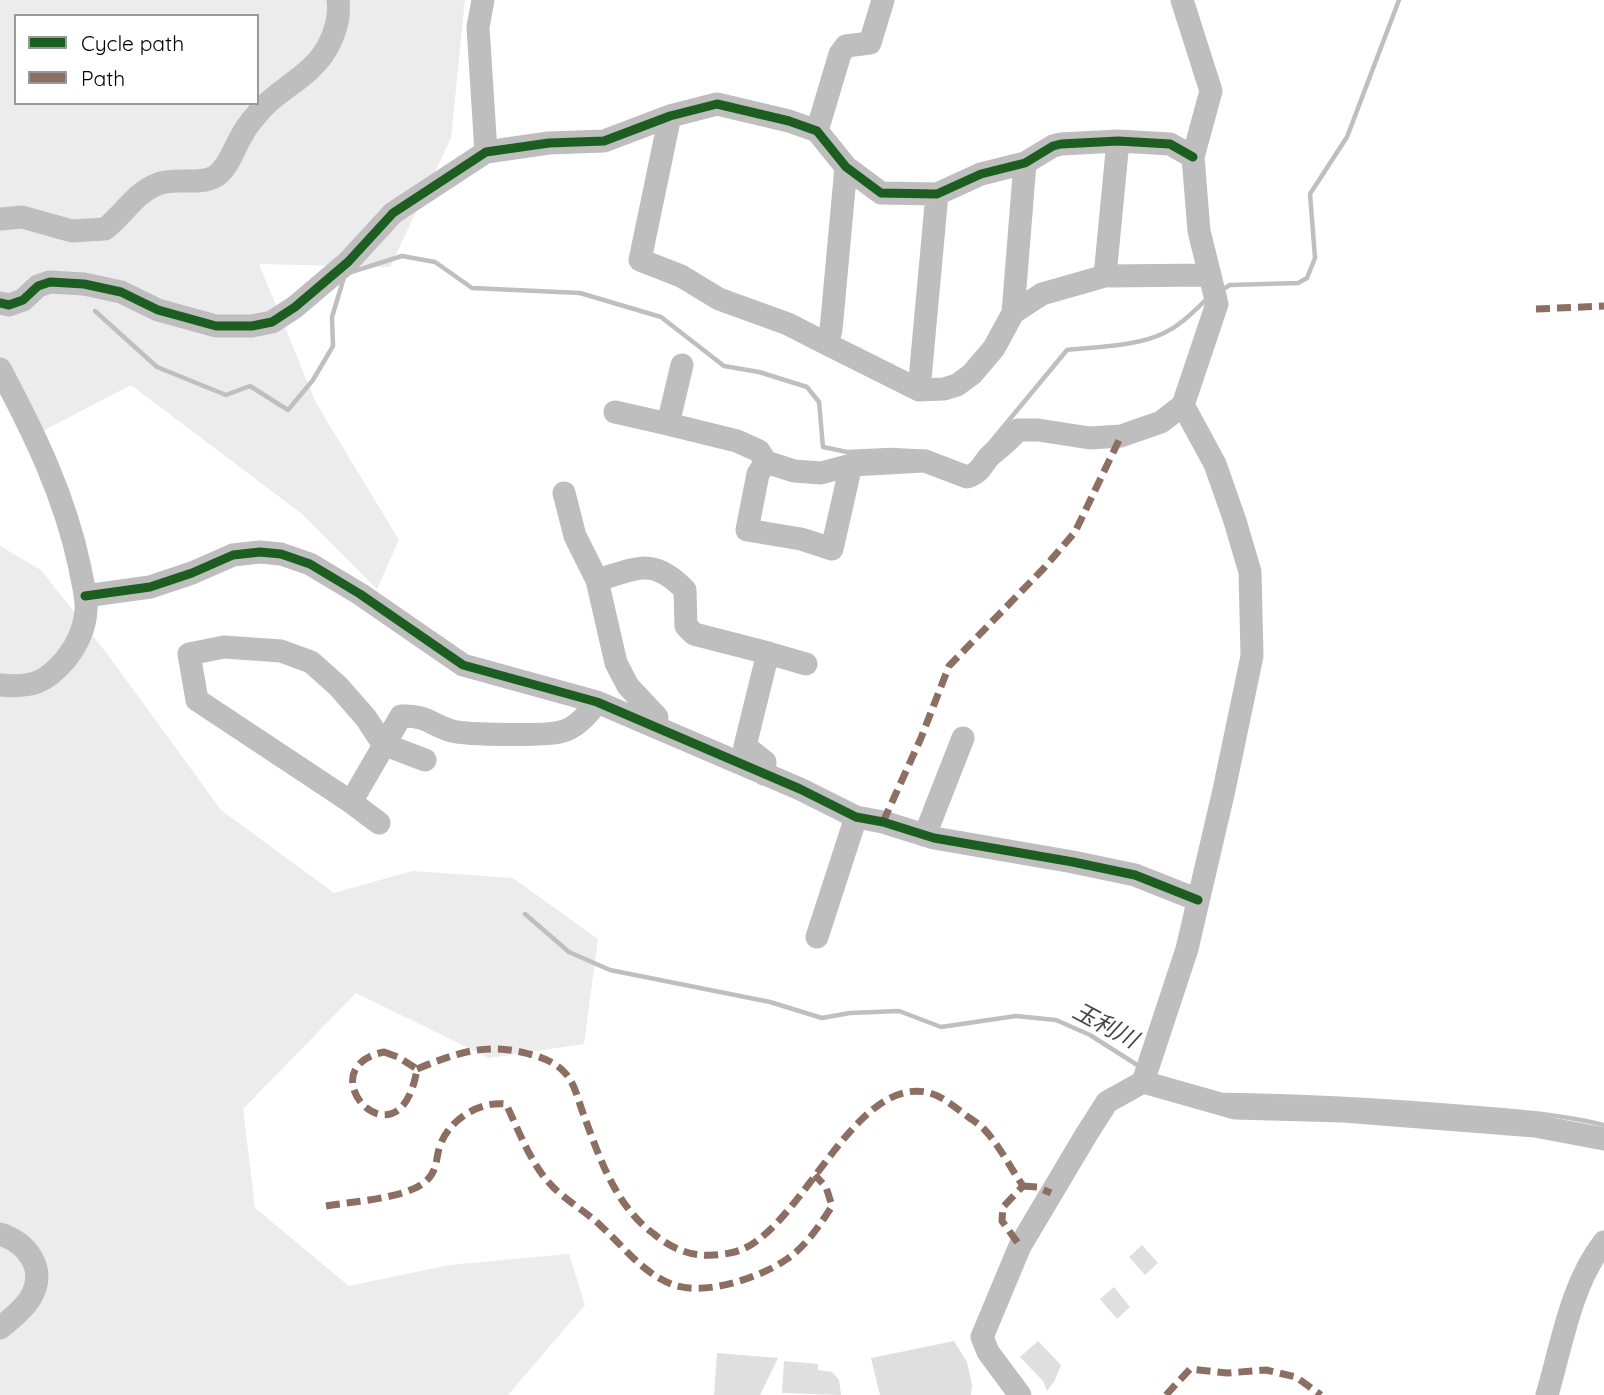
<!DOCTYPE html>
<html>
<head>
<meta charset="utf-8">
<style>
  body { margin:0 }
  #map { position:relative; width:1604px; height:1395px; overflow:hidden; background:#fff; font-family:Quicksand,sans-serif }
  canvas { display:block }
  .legend { position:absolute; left:14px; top:14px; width:245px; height:91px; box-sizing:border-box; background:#fff; border:2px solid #999; margin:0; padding:9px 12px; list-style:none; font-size:21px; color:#000 }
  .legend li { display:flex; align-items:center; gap:14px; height:35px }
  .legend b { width:35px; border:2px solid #999 }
</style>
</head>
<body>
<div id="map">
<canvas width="1604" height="1395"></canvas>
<ul class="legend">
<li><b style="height:9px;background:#1b5e20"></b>Cycle path</li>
<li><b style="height:9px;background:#8d6e63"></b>Path</li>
</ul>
</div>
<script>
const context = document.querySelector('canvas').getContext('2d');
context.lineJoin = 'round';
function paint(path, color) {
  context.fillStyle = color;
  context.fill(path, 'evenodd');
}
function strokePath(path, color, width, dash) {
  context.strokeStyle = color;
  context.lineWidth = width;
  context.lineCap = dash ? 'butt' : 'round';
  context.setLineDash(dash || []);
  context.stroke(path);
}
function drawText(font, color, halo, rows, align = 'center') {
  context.font = font + ' Quicksand,"Noto Sans JP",sans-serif';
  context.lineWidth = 6;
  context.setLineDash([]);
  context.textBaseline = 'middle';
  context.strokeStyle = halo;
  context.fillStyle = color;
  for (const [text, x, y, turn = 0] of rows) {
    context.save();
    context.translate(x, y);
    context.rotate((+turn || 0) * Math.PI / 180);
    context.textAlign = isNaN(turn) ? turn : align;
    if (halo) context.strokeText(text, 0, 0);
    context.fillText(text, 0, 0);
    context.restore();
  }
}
paint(new Path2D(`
  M0,0H465L451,138L390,267L259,264L316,403L399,540L377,589L302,514L131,385L37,434L0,395ZM16,16H257V103H16Z
  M0,546L41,570L108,655L221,810L334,893L412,871L513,878L598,939L584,1044L489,1058L356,993L243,1109L255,1208L349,1286L449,1265L569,1254L585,1305L508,1395H0Z`), '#ececec');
strokePath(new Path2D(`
  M1220,291L1230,285L1298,283L1307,278L1315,258L1310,194L1347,137L1399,0
  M95,311L157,367L226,395L250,386L288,410L313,380L333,346L332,317L345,274L402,256L435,262L472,288L580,293L661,317L724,366L759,372L807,387L819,402L823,447L847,452L891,450L928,452
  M990,443L1067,350C1095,347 1139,346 1164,333C1181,325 1193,312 1207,299
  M525,914L569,952L610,970L770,1002L822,1018L850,1013L899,1011L941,1027L1016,1016L1056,1020L1090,1035L1142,1068
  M1226,1095C1301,1096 1376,1100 1450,1106C1502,1110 1554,1113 1604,1125`), '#bfbfbf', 4.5);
paint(new Path2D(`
  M1142,1245L1158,1263L1145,1275L1129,1257Z
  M1114,1287L1130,1307L1117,1319L1100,1299Z
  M954,1341L967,1362L972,1385L971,1395H880L871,1358Z
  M1038,1341L1061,1365L1055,1380L1047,1391L1043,1381L1020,1357Z
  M717,1353L778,1358L760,1395H714Z
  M784,1361L818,1364V1370L832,1372L839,1380L841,1395L782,1393Z`), '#dfdfdf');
strokePath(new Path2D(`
  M483,0L478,27L486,152
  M670,116L640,260L681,276L719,299L788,324L827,344
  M817,131L840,54L846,46L870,43L883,0
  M846,167L831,330L827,344L919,390L944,389L957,385L972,374L994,348L1013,313L1042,294L1105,276L1210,275
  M0,219L22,217L72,231L105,229C123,215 136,192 158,184C176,177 200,186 216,176C229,167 234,148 242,135C246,127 252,120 258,113C273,94 294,85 311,68C329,52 341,24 338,0
  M1105,276L1118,141
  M0,303L9,305L23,300L38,286L50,282L84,284L121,292L158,310L216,326H252L272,322L295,307L348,262L393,213L486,152L549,143L604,141L670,116L717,104L789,121L817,131L846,167L881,193L937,194L981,174L1025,163L1053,146L1061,144L1118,141L1170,144L1193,157
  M1013,313L1025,163
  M682,365L668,424L737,441L759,451L766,462
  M0,369C34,433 65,496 80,568C82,581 87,596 86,610C85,628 77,645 66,659C46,683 31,688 0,685
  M919,390L937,194
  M615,412L668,424
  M851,465L832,549L801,539L747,530L758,474L766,462L794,471L821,473L851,465L925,461L967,477C984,471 981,463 992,454C1002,446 1010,439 1018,430H1038L1090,438L1121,436L1161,422L1183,405L1217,304L1199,231L1193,157L1211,91L1182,0
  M564,493L575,536L597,580
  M85,596L150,587L192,573L233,555L260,552L281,554L310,564L360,594L463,665L597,702L800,789L856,817L883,822L934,838L1073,862L1135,875L1198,900
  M768,653L806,664
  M656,726L657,717L628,686L616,663L597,580C637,569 652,556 685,590L686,626L694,634L768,653L745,746L765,762L764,774
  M425,760L383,744L366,718L338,686L311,662L281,651L224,647L189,654L197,700L351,802L401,716C427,715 431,725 452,731C468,735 545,736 560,732C576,729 588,714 597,702
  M351,802L379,823
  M925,835L963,738
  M817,937L856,817
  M1143,1082L1187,949L1224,790L1252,656L1250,572L1235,521L1215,464L1183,405
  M0,1234C27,1243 47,1268 31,1297C25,1308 10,1320 0,1328
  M1020,1395L988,1352L982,1337L1020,1246L1086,1135L1107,1102L1143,1082L1235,1108L1343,1111L1535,1126L1604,1139
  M1547,1395C1562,1344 1571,1284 1604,1242`), '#bebebe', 23);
strokePath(new Path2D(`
  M1536,309L1604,306
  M883,822L921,738L949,666L1044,568L1075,532L1121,436
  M384,1052L398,1057L417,1069C400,1174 304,1068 384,1052Z
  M417,1069C456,1053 486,1042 529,1054C542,1057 557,1063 566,1074C575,1084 578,1100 583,1113C599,1156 615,1206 654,1234C667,1245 684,1254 702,1255C714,1256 732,1254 743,1249C804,1222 854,1079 926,1092C940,1095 951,1104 963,1113C969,1118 978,1123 984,1129C999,1145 1010,1167 1023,1186L1003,1207L1002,1221L1020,1246
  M1023,1186L1037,1187L1051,1193
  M326,1206C354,1201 404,1199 425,1182C439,1170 435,1157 441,1143C451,1119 479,1101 506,1104C519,1131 531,1165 553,1187C568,1202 587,1212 602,1227C625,1248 642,1272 671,1284C703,1297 760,1278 787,1259C806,1246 820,1225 832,1206L826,1187L815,1175
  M1166,1395L1190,1369L1227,1373L1266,1370L1296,1377L1321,1395`), '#8d6e63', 7, [14, 7]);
strokePath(new Path2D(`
  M0,303L9,305L23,300L38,286L50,282L84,284L121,292L158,310L216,326H252L272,322L295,307L348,262L393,213L486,152L549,143L604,141L670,116L717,104L789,121L817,131L846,167L881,193L937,194L981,174L1025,163L1053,146L1061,144L1118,141L1170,144L1193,157
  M85,596L150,587L192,573L233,555L260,552L281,554L310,564L360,594L463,665L597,702L800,789L856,817L883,822L934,838L1073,862L1135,875L1198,900`), '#1b5e20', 9);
drawText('italic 23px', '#444', '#fff', [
  ["玉利川",1105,1026,28]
]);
</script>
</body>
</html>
